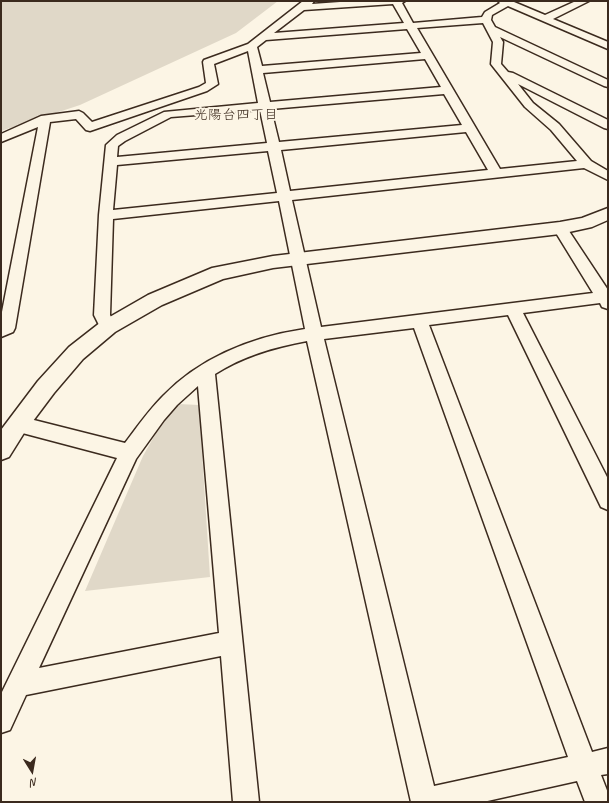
<!DOCTYPE html>
<html>
<head>
<meta charset="utf-8">
<style>
  body { margin:0 }
  #map { position:relative; width:609px; height:803px; overflow:hidden; background:#fcf5e5; font-family:Caveat,sans-serif }
  canvas { display:block }
  .frame { position:absolute; inset:0; border:2px solid #3b2a1e; pointer-events:none }
  .north { position:absolute; left:12px; top:751px; width:40px; height:40px; -webkit-text-stroke:3px #fcf5e5; paint-order:stroke; rotate:169deg; font-size:11px; font-weight:700; line-height:16px; text-align:center; color:#3b2a1e }
  .north::after { content:''; display:block; margin:auto; width:14px; height:18px; background:#3b2a1e; clip-path:polygon(50% 0,100% 100%,50% 72%,0 100%) }
</style>
</head>
<body>
<div id="map">
<canvas width="609" height="803"></canvas>
<div class="frame"></div>
<div class="north">N</div>
</div>
<script>
const context = document.querySelector('canvas').getContext('2d');
context.lineJoin = 'round';
function paint(path, color) {
  context.fillStyle = color;
  context.fill(path, 'evenodd');
}
function strokePath(path, color, width, dash) {
  context.strokeStyle = color;
  context.lineWidth = width;
  context.lineCap = dash ? 'butt' : 'round';
  context.setLineDash(dash || []);
  context.stroke(path);
}
function drawText(font, color, halo, rows, align = 'center') {
  context.font = font + ' Caveat,"Klee One",sans-serif';
  context.lineWidth = 4;
  context.setLineDash([]);
  context.textBaseline = 'middle';
  context.strokeStyle = halo;
  context.fillStyle = color;
  for (const [text, x, y, turn = 0] of rows) {
    context.save();
    context.translate(x, y);
    context.rotate((+turn || 0) * Math.PI / 180);
    context.textAlign = isNaN(turn) ? turn : align;
    if (halo) context.strokeText(text, 0, 0);
    context.fillText(text, 0, 0);
    context.restore();
  }
}
paint(new Path2D(`
  M1,1H278L236,33L80,105L1,131Z
  M178,404L199,405L210,577L85,591L143,456L156,433Z`), '#e0d8c8');
const minor = new Path2D(`
  M303,1H314L312,4L354,1H405L402,3L413,23L482,17L485,12L500,3L498,1H515L514,2L545,15L576,1H589L553,19L608,42V49L508,6L492,15L491,20L495,27L608,80V87L604,86L500,37L503,42L501,64L508,72L513,73L608,120V129L604,128L518,84L533,103L559,124L591,161L608,171V180L584,168L292,200L321,327L593,293L553,228L555,225L560,223L565,225L608,290V309L602,307L600,303L523,313L608,479V510L601,507L508,315L429,325L592,752L608,748V774L601,775L608,793V802H585L577,781L483,802H411L307,341C274,347 243,356 215,374L259,802H233L221,656L26,695L10,730L1,733V694L117,458L11,430L9,424L11,418L18,416L125,443C137,427 149,410 163,396C201,357 252,337 305,329L279,201L113,219L110,315L116,327L114,331L108,333L102,331L94,315L99,215L106,145L117,135L164,112L258,103L248,51L214,64L218,84L207,91L90,131L86,130L76,119L50,122L15,328L13,332L1,337V317L38,127L1,142V134L41,116L79,111L83,113L92,122L199,87L206,83L203,62L204,60L248,44ZM393,4L404,23L274,33L304,10ZM483,23L493,42L491,64L525,107L551,130L577,161L500,169L417,28ZM407,29L421,53L262,66L257,47L266,40ZM425,59L441,87L270,102L263,73ZM444,94L462,125L279,142L271,109ZM260,110L267,143L117,157L118,146L125,141L171,117ZM466,132L488,170L290,191L281,150ZM268,151L277,193L113,210L117,165ZM414,328L568,757L434,786L324,339ZM198,386L219,633L39,668L136,459L164,420L177,405Z`);
const tertiary = new Path2D(`
  M608,208V220L592,227L560,234L273,268L223,279L162,305L115,332L83,359L54,393L24,433L9,457L1,460V430L38,381L69,347L101,322L148,295L212,268L273,256L560,222L582,218Z`);
strokePath(minor, '#3b2a1e', 3);
strokePath(tertiary, '#3b2a1e', 3);
paint(minor, '#fcf5e5');
paint(tertiary, '#fcf5e5');
drawText('14px', '#3b2a1e', '#fcf5e5', [
  ["光陽台四丁目",236,115]
]);
</script>
</body>
</html>
